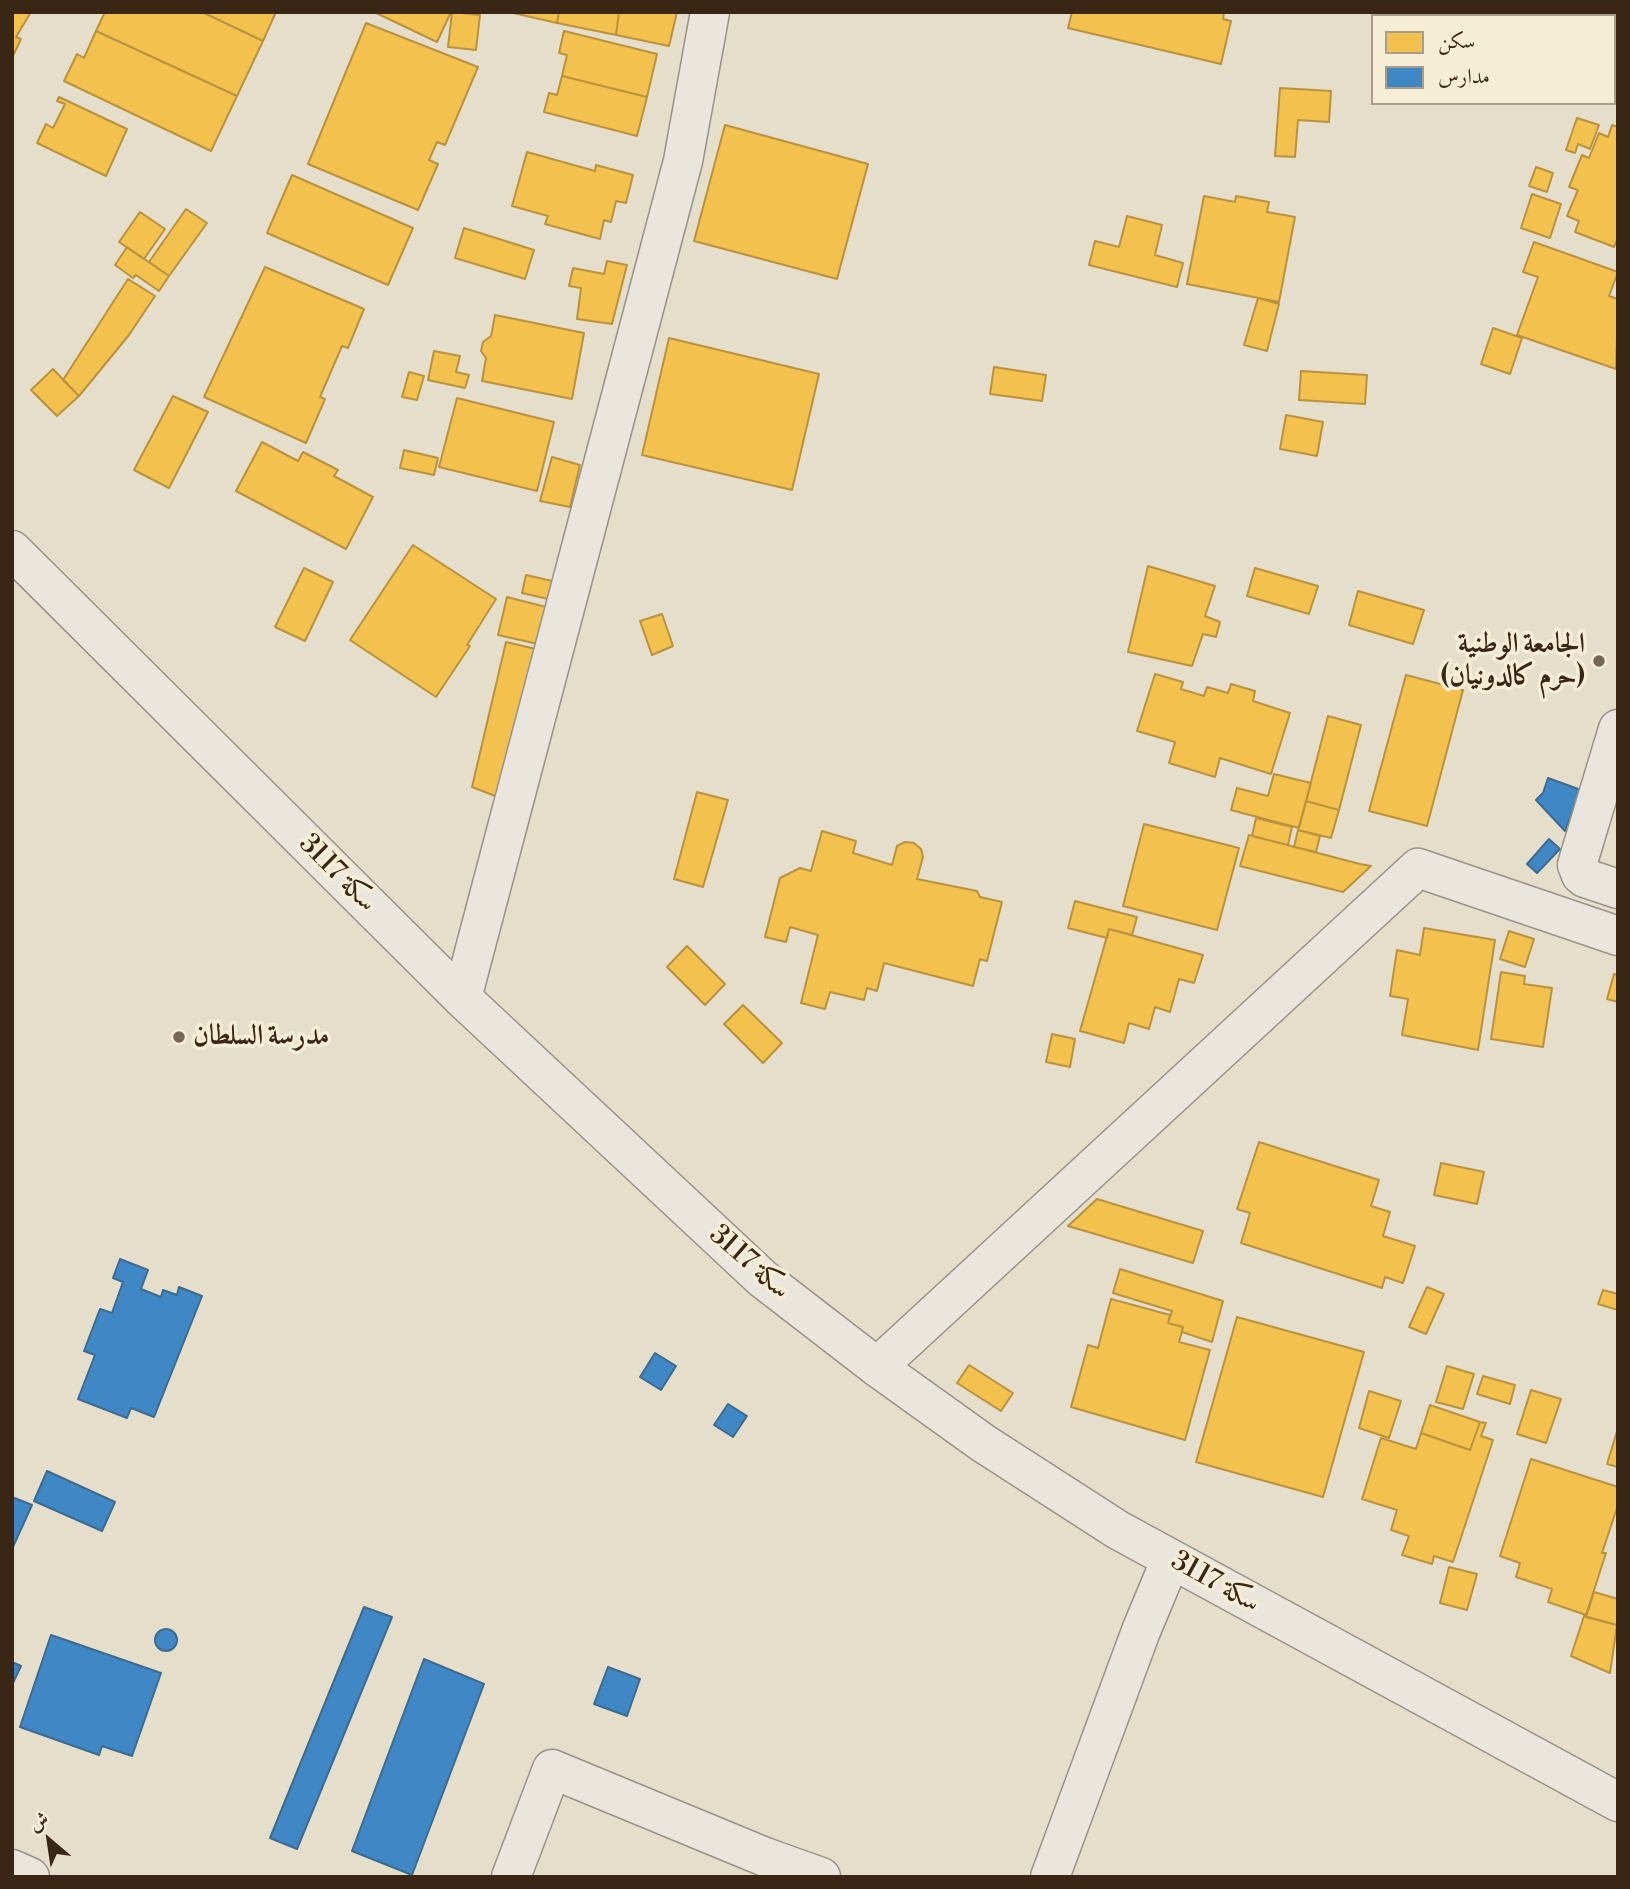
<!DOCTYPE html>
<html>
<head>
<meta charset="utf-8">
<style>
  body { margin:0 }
  #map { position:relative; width:1630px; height:1889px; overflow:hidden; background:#e5decb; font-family:"Libre Bodoni",Amiri,serif }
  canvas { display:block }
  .frame { position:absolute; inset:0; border:14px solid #392615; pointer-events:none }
  .legend { position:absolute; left:1371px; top:14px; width:245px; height:91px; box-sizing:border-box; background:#f5edd6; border:2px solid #aa9d89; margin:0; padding:9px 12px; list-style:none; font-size:21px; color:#392615 }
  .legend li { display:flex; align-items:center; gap:14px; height:35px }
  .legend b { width:35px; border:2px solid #aa9d89 }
  .north { position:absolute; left:14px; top:1805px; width:70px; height:70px; -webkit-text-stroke:5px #f5edd6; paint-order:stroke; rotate:331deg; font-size:19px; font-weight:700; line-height:28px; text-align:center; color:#392615 }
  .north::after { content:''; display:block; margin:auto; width:24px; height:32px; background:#392615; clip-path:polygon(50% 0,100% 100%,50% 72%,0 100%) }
</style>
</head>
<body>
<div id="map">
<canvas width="1630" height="1889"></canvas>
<div class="frame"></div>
<ul class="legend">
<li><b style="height:19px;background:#f2c14e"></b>سكن</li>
<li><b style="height:19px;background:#3f88c5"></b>مدارس</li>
</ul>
<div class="north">ش</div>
</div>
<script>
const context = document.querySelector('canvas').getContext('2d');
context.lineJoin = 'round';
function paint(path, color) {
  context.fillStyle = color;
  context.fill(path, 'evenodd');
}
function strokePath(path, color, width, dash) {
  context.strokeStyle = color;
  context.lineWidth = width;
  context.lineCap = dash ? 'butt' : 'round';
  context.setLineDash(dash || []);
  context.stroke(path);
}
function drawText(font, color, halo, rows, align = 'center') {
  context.font = font + ' "Libre Bodoni",Amiri,serif';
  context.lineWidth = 7;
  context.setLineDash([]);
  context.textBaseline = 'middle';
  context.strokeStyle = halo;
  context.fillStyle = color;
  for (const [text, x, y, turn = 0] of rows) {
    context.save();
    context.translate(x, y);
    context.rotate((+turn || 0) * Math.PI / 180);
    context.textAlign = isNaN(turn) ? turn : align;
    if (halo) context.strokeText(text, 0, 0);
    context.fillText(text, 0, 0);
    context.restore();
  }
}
const homes = new Path2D(`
  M12,12H31L16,37L21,39L12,58Z
  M105,12H202L263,41L237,96L96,31Z
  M202,12H276L263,41Z
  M374,12H451L437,42Z
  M452,12L480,15L476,50L448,47Z
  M509,12H559L557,23Z
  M559,12H619L616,35L557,23Z
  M619,12H677L669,46L616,35Z
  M1072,12H1224L1223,19L1231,21L1221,64L1068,28Z
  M366,23L478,67L445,145L437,142L429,160L438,164L418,210L308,164Z
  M96,31L237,96L211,151L64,81L77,54L84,58Z
  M564,31L657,54L647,97L562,76L567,55L559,53Z
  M562,76L647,97L637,136L544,112L549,93L557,95Z
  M1280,88L1331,91L1329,122L1298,120L1295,157L1275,156Z
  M59,97L127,129L106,176L37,143L46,124L53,128L65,104L57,101Z
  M1577,118L1599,125L1590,149L1578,144L1575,153L1566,150Z
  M725,125L868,164L837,279L694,241Z
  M1612,125L1618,127V238L1614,247L1575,232L1579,221L1567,216L1578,190L1569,187L1582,155L1589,158L1599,133L1608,137Z
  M527,152L595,171L596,165L633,175L626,203L616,201L611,222L604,220L600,239L545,224L548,216L512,206Z
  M1536,167L1553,173L1547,192L1529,186Z
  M292,175L413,228L388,285L267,233Z
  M1532,194L1561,204L1550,238L1521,228Z
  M1204,196L1235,202L1236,196L1269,202L1267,212L1295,217L1279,302L1187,284Z
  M186,209L207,223L169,276L149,262Z
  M140,212L165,229L144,259L119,242Z
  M1127,216L1162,225L1155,255L1183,263L1177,287L1089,265L1095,241L1119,247Z
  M464,228L534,250L525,279L455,258Z
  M1534,242L1618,272L1609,296L1618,299L1616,369L1517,335L1538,277L1523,272Z
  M127,247L169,276L159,291L136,275L133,278L115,265Z
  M607,261L627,265L612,324L577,319L581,288L569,286L573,268L604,274Z
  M265,267L364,309L348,348L342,346L320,397L325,399L306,443L204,397Z
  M128,279L155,296L129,335L79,396L63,380Z
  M1258,298L1279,304L1267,351L1244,345Z
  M495,315L584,333L572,399L482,381L486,358L481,351L483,342L491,336Z
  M1493,328L1522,338L1510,374L1481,364Z
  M669,338L819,374L792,490L642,455Z
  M434,351L460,356L456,372L469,375L465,388L428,380Z
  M994,367L1046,375L1042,401L990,394Z
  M53,369L79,396L57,416L31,390Z
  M1301,371L1367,375L1365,404L1299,400Z
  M409,372L424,376L417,400L402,397Z
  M173,396L208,412L169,488L134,470Z
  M457,398L554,422L537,491L439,467Z
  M1286,415L1323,422L1317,456L1280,449Z
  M262,442L298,461L303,452L338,470L334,476L373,497L346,549L236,491Z
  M404,450L438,458L434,475L400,468Z
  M552,457L580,465L570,507L540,501Z
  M413,545L496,599L467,645L470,646L436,697L350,640Z
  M1148,566L1215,586L1205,616L1220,622L1216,637L1203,634L1192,666L1128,652Z
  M304,568L333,582L305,641L275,627Z
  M1255,568L1318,586L1309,614L1247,596Z
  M526,575L552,581L548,599L522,593Z
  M1358,591L1424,610L1413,644L1349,625Z
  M507,597L546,607L538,644L498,635Z
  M662,614L673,646L652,655L640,621Z
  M506,642L536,649L503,799L472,787Z
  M1155,674L1183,682L1181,689L1204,696L1207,687L1228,693L1231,684L1255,691L1253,701L1290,713L1271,774L1220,758L1215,777L1169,763L1175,742L1137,731Z
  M1406,675L1463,690L1427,826L1369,811Z
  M1328,716L1361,725L1339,810L1306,801Z
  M1274,774L1311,783L1299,828L1231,810L1237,788L1268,796Z
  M697,792L728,800L703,887L674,879Z
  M1306,801L1339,810L1331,838L1298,830Z
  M1256,818L1292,827L1288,845L1252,836Z
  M1144,824L1239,848L1217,930L1123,906Z
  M1298,830L1320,836L1316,852L1294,847Z
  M822,831L856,841L853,853L892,865L897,846L905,842L914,843L921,849L923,857L917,879L977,891L980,897L1002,902L987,961L980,959L973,986L884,963L877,991L867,988L864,1000L830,992L825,1009L801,1003L818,935L790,927L786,942L765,937L780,878L800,868L811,871Z
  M1249,835L1360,864L1371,866L1343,892L1240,866Z
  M1075,901L1137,917L1132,935L1109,929L1107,938L1068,928Z
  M1424,928L1495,940L1478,1050L1402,1035L1408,999L1390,996L1397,950L1420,955Z
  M1109,929L1203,955L1194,983L1179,979L1170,1012L1155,1007L1149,1029L1129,1023L1124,1043L1080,1031Z
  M1509,931L1534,939L1525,967L1500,959Z
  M687,946L725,984L705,1005L667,967Z
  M1501,972L1525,976L1524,984L1552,988L1543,1047L1491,1039Z
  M1614,974L1618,975V1002L1607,999Z
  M743,1005L782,1043L763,1063L724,1024Z
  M1052,1034L1075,1039L1070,1067L1046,1062Z
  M1259,1142L1379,1180L1371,1206L1390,1212L1383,1236L1415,1246L1403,1283L1385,1277L1382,1288L1241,1243L1250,1213L1237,1209Z
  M1441,1163L1484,1172L1477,1204L1434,1195Z
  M1097,1199L1203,1231L1193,1263L1068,1226Z
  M1120,1269L1223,1301L1212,1342L1182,1332L1183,1327L1168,1323L1172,1311L1113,1293Z
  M1427,1287L1444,1294L1426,1334L1409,1327Z
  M1603,1290L1618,1294V1310L1598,1304Z
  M1111,1299L1170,1315L1168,1323L1183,1327L1179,1342L1210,1350L1185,1440L1071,1407L1088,1345L1098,1348Z
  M1237,1317L1364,1352L1323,1497L1196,1462Z
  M969,1365L1013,1393L1001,1411L957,1383Z
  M1447,1366L1474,1374L1463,1409L1436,1402Z
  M1483,1376L1515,1385L1510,1404L1477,1394Z
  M1531,1390L1561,1399L1546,1443L1517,1434Z
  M1369,1391L1401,1401L1389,1438L1359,1428Z
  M1430,1405L1480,1422L1470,1450L1421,1433Z
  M1480,1422L1486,1423L1481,1436L1493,1440L1453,1562L1434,1556L1432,1564L1402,1555L1409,1536L1391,1530L1397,1510L1362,1499L1381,1438L1416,1449L1421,1433L1470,1450Z
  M1618,1428V1467L1607,1464Z
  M1531,1459L1618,1487V1505L1602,1553H1606L1586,1615L1548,1602L1552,1589L1516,1577L1520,1563L1500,1556Z
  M1449,1567L1477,1574L1467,1610L1440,1603Z
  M1594,1592L1618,1599L1617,1625L1586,1617Z
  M1584,1616L1617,1625L1610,1673L1571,1656Z`);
paint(homes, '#f2c14e');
strokePath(homes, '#ba923d', 2);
const schools = new Path2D(`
  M1548,778L1581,790L1565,831L1536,800L1543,793Z
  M1549,839L1560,849L1537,873L1527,864Z
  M120,1259L148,1270L141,1289L161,1297L163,1290L177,1295L179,1287L202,1296L154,1417L131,1408L127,1418L78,1399L95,1355L84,1351L100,1309L112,1313L123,1282L113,1278Z
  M655,1353L676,1366L661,1390L640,1377Z
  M728,1404L747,1416L733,1437L714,1425Z
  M47,1471L115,1502L102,1531L34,1501Z
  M12,1497L32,1505L12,1549Z
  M364,1607L392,1617L297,1849L270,1838Z
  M155 1640a11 11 0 1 1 22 0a11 11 0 1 1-22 0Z
  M51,1635L161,1673L132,1756L102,1746L99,1755L20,1727Z
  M424,1659L484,1684L412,1875L352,1851Z
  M12,1662L21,1666L12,1685Z
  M608,1667L640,1679L627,1716L594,1704Z`);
paint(schools, '#3f88c5');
strokePath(schools, '#3d6b90', 2);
const minor = new Path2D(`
  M12,550L462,998L763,1279L877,1367L983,1443L1118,1530L1618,1802
  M1618,729L1577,865L1581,875L1585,878L1618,889
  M462,998L683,161L710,12
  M877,1367L1418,868L1618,936
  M12,1869L30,1877
  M511,1877L552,1769L765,1857L821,1877
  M1050,1877L1141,1631L1171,1559`);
strokePath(minor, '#999286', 41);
strokePath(minor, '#eae6dd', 38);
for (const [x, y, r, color] of [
  [1599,661,7,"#756655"],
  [179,1037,7,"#756655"]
]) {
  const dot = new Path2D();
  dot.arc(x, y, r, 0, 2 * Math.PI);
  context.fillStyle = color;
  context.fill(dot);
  strokePath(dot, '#f5edd6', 2.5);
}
drawText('bold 28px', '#392615', '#f5edd6', [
  ["الجامعة الوطنية",1585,645],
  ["(حرم كالدونيان)",1585,677],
  ["مدرسة السلطان",193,1037,"left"]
], 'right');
drawText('28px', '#392615', '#f5edd6', [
  ["سكة 3117",337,874,45],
  ["سكة 3117",749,1263,41],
  ["سكة 3117",1215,1583,29]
]);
</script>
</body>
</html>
